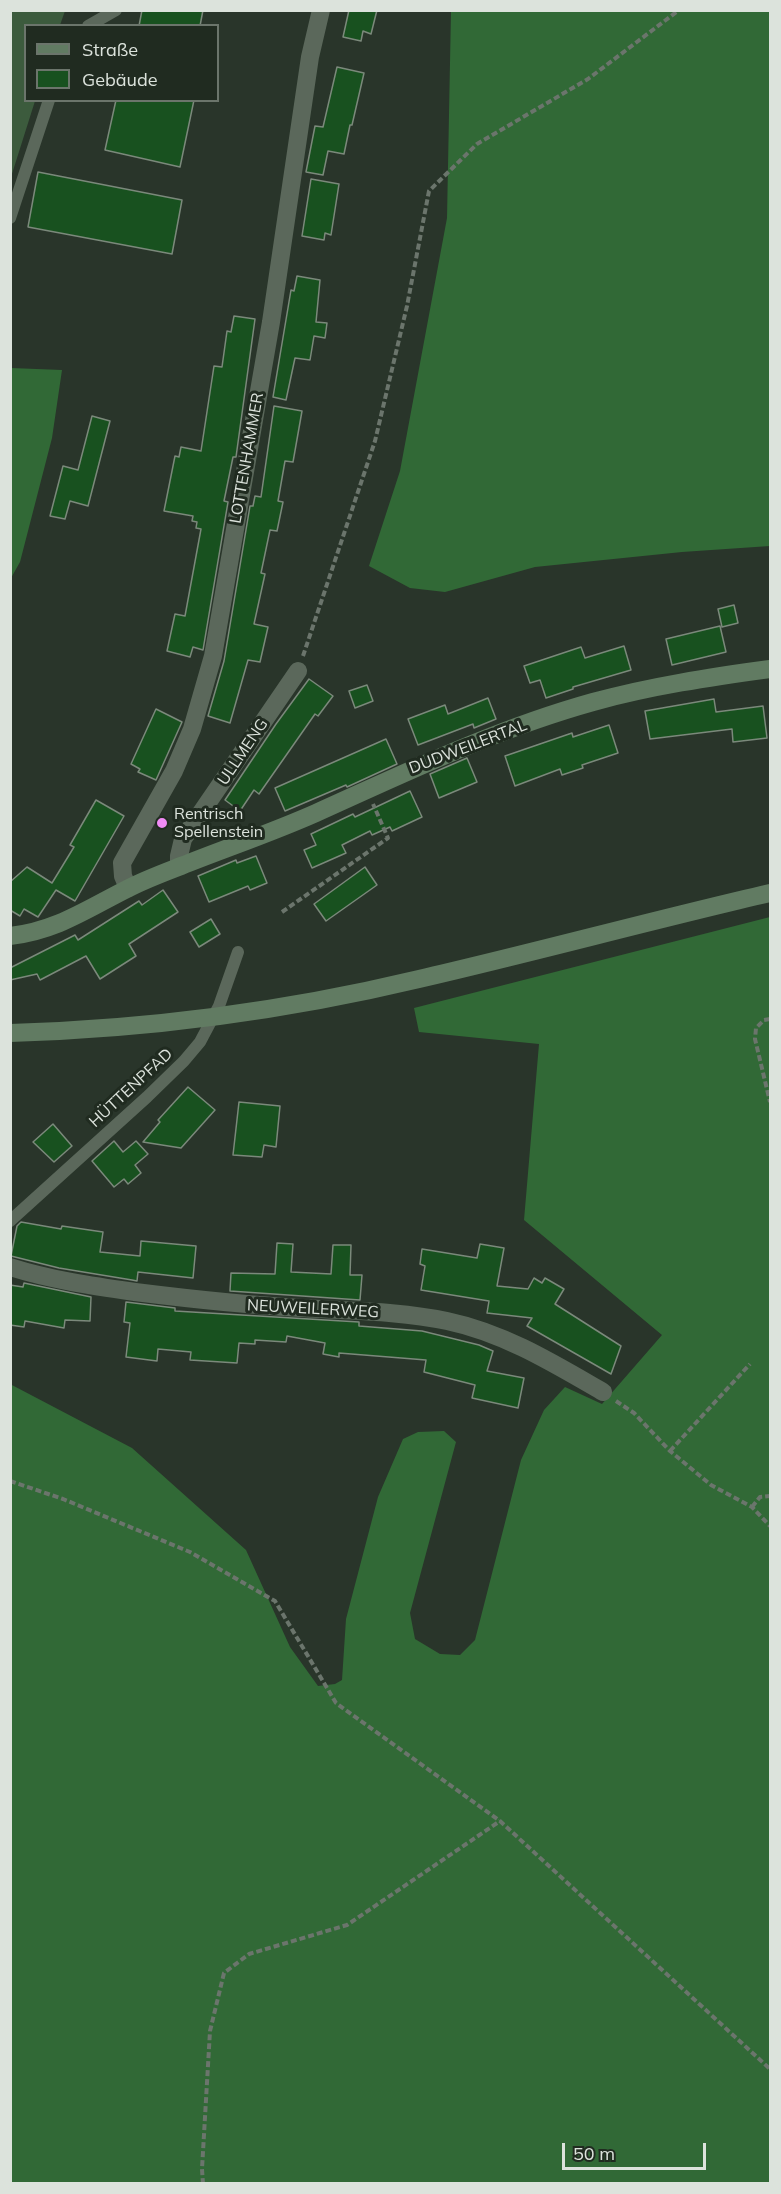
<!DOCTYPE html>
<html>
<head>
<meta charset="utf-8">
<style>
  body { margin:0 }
  #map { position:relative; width:781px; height:2194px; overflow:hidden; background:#29352a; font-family:Mulish,sans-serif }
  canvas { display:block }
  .frame { position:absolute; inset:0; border:12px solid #dce3dc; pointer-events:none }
  .legend { position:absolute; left:24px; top:24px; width:195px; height:78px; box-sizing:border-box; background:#202b20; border:2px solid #6b756b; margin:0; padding:8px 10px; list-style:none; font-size:18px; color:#dce3dc }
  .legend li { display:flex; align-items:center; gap:12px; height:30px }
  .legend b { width:30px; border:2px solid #6b756b }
  .scale { position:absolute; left:562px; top:2143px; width:144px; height:27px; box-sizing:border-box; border:3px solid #dce3dc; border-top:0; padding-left:8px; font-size:18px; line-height:21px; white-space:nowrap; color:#dce3dc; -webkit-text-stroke:4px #202b20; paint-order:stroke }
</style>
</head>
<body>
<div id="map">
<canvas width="781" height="2194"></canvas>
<div class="frame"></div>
<ul class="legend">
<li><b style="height:8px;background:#617b62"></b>Straße</li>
<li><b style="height:16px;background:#18511f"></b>Gebäude</li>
</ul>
<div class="scale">50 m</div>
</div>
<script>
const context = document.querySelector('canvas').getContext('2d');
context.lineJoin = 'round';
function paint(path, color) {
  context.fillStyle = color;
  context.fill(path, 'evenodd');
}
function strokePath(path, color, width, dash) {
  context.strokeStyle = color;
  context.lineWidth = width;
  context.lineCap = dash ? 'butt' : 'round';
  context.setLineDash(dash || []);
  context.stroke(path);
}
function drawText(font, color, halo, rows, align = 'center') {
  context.font = font + ' Mulish,sans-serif';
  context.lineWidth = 6;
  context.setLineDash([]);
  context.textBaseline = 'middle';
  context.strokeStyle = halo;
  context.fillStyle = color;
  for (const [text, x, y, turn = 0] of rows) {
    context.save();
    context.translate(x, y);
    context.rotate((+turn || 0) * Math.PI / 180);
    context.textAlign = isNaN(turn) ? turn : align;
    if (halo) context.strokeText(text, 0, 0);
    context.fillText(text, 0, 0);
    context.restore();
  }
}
paint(new Path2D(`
  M11,10L65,11L60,25L26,26V100L35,101L11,177Z`), '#3c5b3d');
paint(new Path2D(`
  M451,11H770V546L682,552L535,567L445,592L410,588L369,566L400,471L447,218Z
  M11,368L62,370L52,438L20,562L11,578Z
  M770,917V2183H11L10,1384L132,1448L246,1550L290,1647L318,1686L335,1684L342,1680L346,1619L378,1497L403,1439L418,1432L444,1431L456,1442L410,1613L415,1639L440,1654L460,1655L475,1640L521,1460L544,1410L565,1387L602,1404L662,1335L524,1220L539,1044L419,1032L414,1008Z`), '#316936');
const building = new Path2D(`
  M142,10H203L200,26H139Z
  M349,10H377L371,34L363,31L361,41L343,37Z
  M337,67L364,73L352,125H350L344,154L328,151L323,175L306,172L315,126L323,127Z
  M116,100H194L180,167L105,150Z
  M38,172L182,200L172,254L28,227Z
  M311,179L339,184L331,235L325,233L324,240L302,236Z
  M297,276L320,280L316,322L327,323L325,338L314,336L310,360L295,358L286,400L273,397L291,290L294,291Z
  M234,316L255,319L236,457H233L224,501L228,502L203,650L193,647L190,657L167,651L175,614L185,616L201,529L196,528L197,522L192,521L193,516L164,511L175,456L179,457L181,447L201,451L214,366L222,367L227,331L231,332Z
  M274,406L302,411L293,462L285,461L278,501L283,502L277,531L270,530L261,573L265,574L254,624L268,627L260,662L248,660L230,723L208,716L224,661L250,506H253L255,496L261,497Z
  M92,416L110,421L88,506L70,501L65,519L50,516L63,466L78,470Z
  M734,605L738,623L722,627L718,609Z
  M720,626L726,652L672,665L666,639Z
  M624,646L631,670L573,687V689L546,698L540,680L530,683L524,666L581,647L585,658Z
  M309,679L333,696L318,716L315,714L259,794L254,790L240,811L225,800L276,724Z
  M367,685L373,701L355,708L349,691Z
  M488,698L496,719L474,728L473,724L418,745L408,719L445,705L448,714Z
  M714,699L716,712L763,706L767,738L733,742L732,729L650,739L645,711Z
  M156,709L182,722L156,780L138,772L140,769L131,764Z
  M609,725L618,753L582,765L583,768L562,775L560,769L515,786L505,756L572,733L573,737Z
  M386,739L397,764L347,787L346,785L285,811L275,788Z
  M467,758L477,782L439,798L430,774Z
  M410,791L422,817L392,831L390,827L372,835L370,831L342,845L346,853L312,868L304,850L316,845L311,834L353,814L355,817Z
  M96,800L124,816L75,901L56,890L38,917L24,909L20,916L10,910V882L27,867L52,883L74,847L70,845Z
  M256,856L267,883L250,890L248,886L209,902L198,876L236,860L237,863Z
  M365,867L377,885L326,921L314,904Z
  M163,890L178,912L129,944L136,956L100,979L86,956L40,980L37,974L10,980V968L75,935L78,940L139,901L142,905Z
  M211,919L220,934L199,947L190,932Z
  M188,1087L215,1110L181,1148L143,1142L160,1122L158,1120Z
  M239,1102L280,1106L276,1147L264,1145L262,1157L233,1155Z
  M53,1124L72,1146L54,1162L33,1142Z
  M114,1141L123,1152L136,1141L148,1154L135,1165L141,1173L128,1184L124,1179L114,1187L92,1161Z
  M21,1222L61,1229L62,1226L103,1232L100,1252L140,1256L141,1241L196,1246L193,1278L138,1272L137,1281L132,1280L59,1268L11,1256L17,1226Z
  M277,1243L293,1244L291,1272L331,1274L333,1245H351L350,1275H362L360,1300L230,1291L231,1273L275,1274Z
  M480,1244L504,1248L497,1286L528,1289L534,1278L542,1283L545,1278L564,1289L555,1304L621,1346L611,1374L527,1326L532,1318L487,1313L489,1301L421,1290L425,1266L420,1264L422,1249L477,1258Z
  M24,1283L91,1297L90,1321L65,1320L64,1328L25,1321L24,1327L10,1325V1285L23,1287Z
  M126,1302L175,1308V1311L359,1322V1326L422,1331L479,1345L493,1351L487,1371L524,1378L518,1408L472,1398L475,1385L424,1372L426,1360L339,1353V1357L323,1354L325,1343L287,1336L286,1342L255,1340V1344L239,1343L237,1363L190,1360L191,1352L158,1349L157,1361L126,1357L130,1323L124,1322Z`);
paint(building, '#18511f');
strokePath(building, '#7b897b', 1.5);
strokePath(new Path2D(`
  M303,656L375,441L407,306L429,191L477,144L588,79L679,10
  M282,912L388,838L373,804
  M770,1019L764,1020L756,1028L755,1039L770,1102
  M616,1401L634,1413L670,1451L711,1485L752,1507L770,1526
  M670,1451L750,1364
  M10,1481L63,1499L190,1552L275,1601L336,1703L500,1821L770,2069
  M752,1507L760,1497L770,1496
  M203,2184L202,2169L210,2031L224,1973L249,1954L347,1925L500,1821`), '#6b756c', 4, [6, 3]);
strokePath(new Path2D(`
  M88,26L116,10
  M10,218L49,100
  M10,1221L147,1097L184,1061L200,1042L219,1006L238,952`), '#5b685b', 12);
strokePath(new Path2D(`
  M179,866V856L183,839L298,671
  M128,888L123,876L122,863L174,771L192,729L213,656L271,322L310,57L321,10
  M10,1267C51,1280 93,1286 135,1292C191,1299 246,1305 302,1308C350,1311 400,1311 447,1321C504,1333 553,1363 603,1392`), '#5b685b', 18);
strokePath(new Path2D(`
  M10,936C56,931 87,909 127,889C144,880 163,873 181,866C226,848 271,833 316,813C407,772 496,729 593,702C651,686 711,677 770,669
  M10,1033C148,1029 285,1011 419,979C536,952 653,920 770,893`), '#617b62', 18);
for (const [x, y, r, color] of [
  [162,823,6,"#f08bf5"]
]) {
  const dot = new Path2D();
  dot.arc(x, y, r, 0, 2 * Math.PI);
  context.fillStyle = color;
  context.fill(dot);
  strokePath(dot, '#202b20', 2);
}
drawText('16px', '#dce3dc', '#202b20', [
  ["LOTTENHAMMER",247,458,-80],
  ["DUDWEILERTAL",468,747,-21],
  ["ULLMENG",243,752,-56],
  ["HÜTTENPFAD",131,1088,-43],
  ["NEUWEILERWEG",313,1309,3]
]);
drawText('16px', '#dce3dc', '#202b20', [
  ["Rentrisch",174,814],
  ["Spellenstein",174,832]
], 'left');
</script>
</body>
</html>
